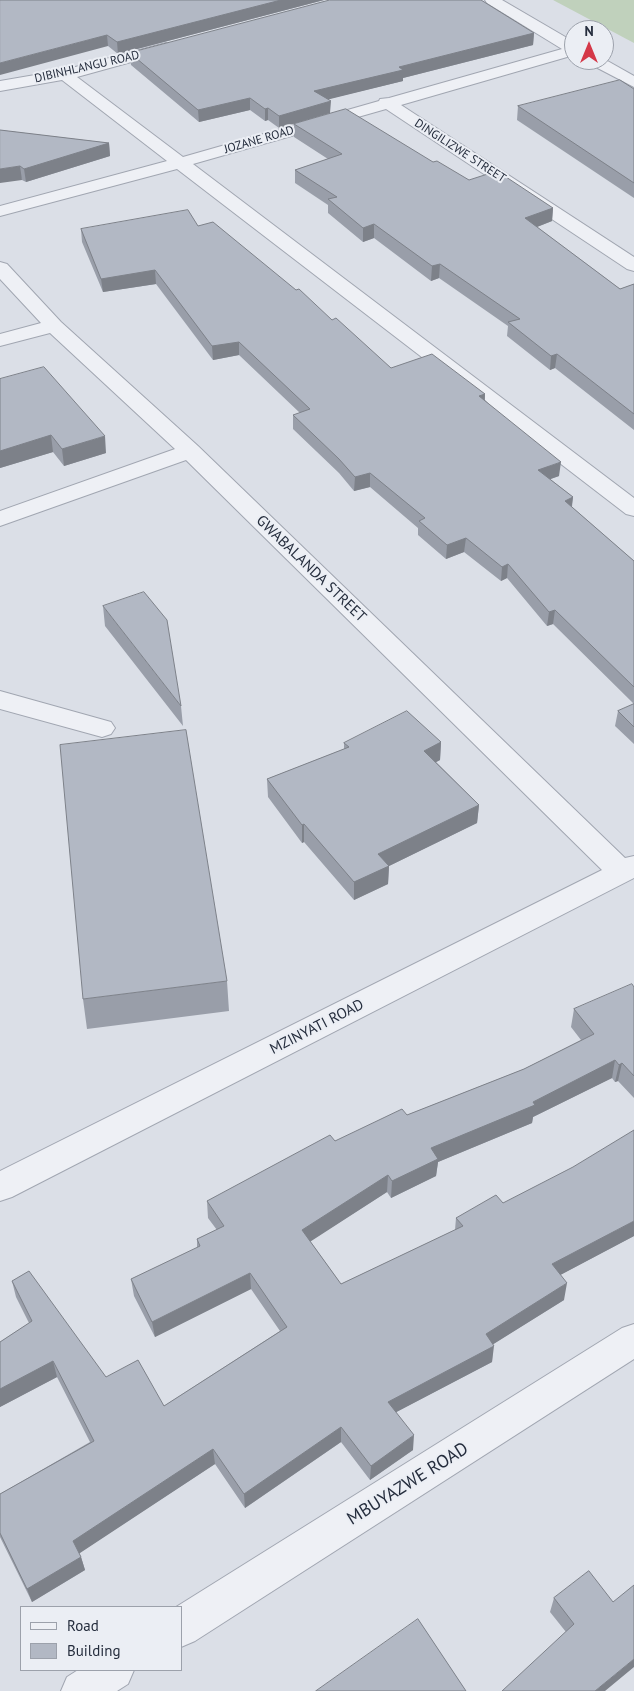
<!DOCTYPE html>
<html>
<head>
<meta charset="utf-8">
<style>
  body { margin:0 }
  #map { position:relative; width:634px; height:1691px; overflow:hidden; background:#dbdfe7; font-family:"PT Sans",sans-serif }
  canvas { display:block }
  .legend { position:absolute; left:20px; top:1606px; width:162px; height:65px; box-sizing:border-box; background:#ebeef4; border:1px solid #9ca1ab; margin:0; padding:6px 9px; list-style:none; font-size:15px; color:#252d3d }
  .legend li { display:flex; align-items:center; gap:10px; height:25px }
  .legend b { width:25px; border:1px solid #9ca1ab }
  .north { position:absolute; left:564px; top:20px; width:50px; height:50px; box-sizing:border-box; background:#ebeef4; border:1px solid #9ca1ab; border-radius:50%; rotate:0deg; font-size:14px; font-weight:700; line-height:20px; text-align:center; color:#252d3d }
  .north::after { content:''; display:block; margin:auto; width:18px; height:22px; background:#d43848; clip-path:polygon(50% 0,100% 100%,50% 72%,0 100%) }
</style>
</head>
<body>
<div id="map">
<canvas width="634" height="1691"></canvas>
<ul class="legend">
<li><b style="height:6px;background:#eef0f5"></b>Road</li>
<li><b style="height:14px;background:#b2b8c4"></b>Building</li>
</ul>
<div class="north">N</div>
</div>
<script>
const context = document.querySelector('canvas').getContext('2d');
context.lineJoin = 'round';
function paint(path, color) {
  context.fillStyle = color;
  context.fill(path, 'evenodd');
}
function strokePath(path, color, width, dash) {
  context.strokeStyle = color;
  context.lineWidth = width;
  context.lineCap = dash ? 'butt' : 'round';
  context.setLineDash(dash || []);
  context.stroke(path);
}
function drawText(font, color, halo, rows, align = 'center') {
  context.font = font + ' "PT Sans",sans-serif';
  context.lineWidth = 4;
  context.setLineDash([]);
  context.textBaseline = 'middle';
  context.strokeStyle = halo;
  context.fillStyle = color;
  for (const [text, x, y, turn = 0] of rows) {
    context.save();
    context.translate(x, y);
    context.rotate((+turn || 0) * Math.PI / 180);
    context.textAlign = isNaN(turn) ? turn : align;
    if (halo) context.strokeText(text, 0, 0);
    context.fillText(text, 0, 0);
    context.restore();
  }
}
paint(new Path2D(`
  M553,0H634V43Z`), '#c0d1bc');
const minor = new Path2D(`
  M485,0H502L574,42V55L401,105L634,257V271L627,269L386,109L193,164L634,498V516L626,514L177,169L0,216V206L167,161L62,80L0,91V81L64,70L166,43L171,45L174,48L171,51L77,77L183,157L379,101L380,99L389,98L562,49L487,3Z
  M604,59L634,76V87L588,63L586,60Z
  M0,262L7,264L61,322L198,446L625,858L634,856V878L12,1197L0,1201V1171L602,870L186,460L0,526V511L175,449L50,333L0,346V334L41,323L0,279Z
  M0,691L111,722L115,728L111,734L102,737L0,709Z
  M634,1324V1359L195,1641L181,1647V1607H176L622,1328Z
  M78,1670H134L128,1684L117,1691H61L67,1677Z`);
strokePath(minor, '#a1a6b1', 2);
paint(minor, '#eef0f5');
paint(new Path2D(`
  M0,0H324L118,54L108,46Z
  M534,33L533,45L403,78V81L328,99L330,113L279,128L268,120L265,121L250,110L199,122L131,65L130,53Z
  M634,89V198L517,120L518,106Z
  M294,124L433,162L469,180L553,208L552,221L537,227L620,289L634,284V430L555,368L550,370L507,336L508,326L439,278L431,281L374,238L363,242L328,213V205L295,183V170L328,159L294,137Z
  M0,130L109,143L110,156L26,182L22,180Z
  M198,226L332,320L391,368L485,394V400L559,476L550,479L573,497L572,507L634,561V704L553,624L547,626L507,578L501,581L464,552L446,559L418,535V528L370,487L354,491L339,473L293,429V415L300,413L239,355L213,360L156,284L103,292L82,242L81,229Z
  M0,379L106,453L64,466L53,452L0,468Z
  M103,606L181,706L183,726L105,626Z
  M634,704V744L615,726L618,711Z
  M441,742L440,760L436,762L479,805L477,823L389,866L388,884L354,900L304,842L302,843L268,797L267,779L344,749V743Z
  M227,981L229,1011L87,1029L83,999Z
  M634,987V1098L618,1081L615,1082L612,1078L533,1117L532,1123L438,1162L436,1176L391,1198L387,1192L310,1241L341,1284L455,1230L456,1218L503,1203L634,1236L560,1275L564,1300L493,1344L492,1362L396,1412L413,1450L370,1480L341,1442L245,1508L215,1464L79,1553L81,1557L85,1570L32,1602L0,1537V1494L90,1442L57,1377L0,1407V1342L29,1323L16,1297L12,1281L106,1377L164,1406L280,1331L251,1289L155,1337L134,1296L131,1279L197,1248V1239L217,1230L208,1218L207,1201L335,1141L407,1115L524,1069L581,1040L571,1027L574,1009Z
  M589,1571L605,1691L566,1632L550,1612L554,1598Z`), '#999ea9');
paint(new Path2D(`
  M281,0H324L118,54L117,42Z
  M534,33L533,45L403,78V81L314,103V91L399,67Z
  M107,35L108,46L0,75V63Z
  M250,98V110L199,122L198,110Z
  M331,101L330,113L279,128V116Z
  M268,108V120L265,121V109Z
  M109,143L110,156L26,182L24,169Z
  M20,166L22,180L0,183V169Z
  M553,208L552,221L524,232L525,218Z
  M374,224V238L363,242V228Z
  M440,264L439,278L431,281L432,266Z
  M155,270L156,284L103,292L101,279Z
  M239,342V355L213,360L212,346Z
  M557,354L555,368L550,370L551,356Z
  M485,394L484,408L479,396Z
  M51,435L53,452L0,468V451Z
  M105,436L106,453L64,466L62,449Z
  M561,462L559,476L537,484L538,470Z
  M370,473V487L354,491L355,477Z
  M573,497L571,511L565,501Z
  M466,538L464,552L446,559L447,545Z
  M508,564L507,578L501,581L502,567Z
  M555,610L553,624L547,626L549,612Z
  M441,742L440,760L423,769L424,751Z
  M479,805L477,823L389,866L388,884L354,900V882L378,854Z
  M304,824V842L302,843V825Z
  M615,1060L612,1078L533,1117L532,1123L438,1162L436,1176L391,1198L392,1181L431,1148L533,1102Z
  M622,1063L618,1081L615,1082L619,1065Z
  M388,1175L387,1192L302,1247V1230Z
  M634,1221V1236L549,1281L552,1264Z
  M250,1273L251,1289L155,1337L152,1322Z
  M567,1283L564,1300L484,1350L486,1334Z
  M494,1346L492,1362L387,1417L388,1402Z
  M53,1361L57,1377L0,1407V1389Z
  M341,1427V1442L245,1508L244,1494Z
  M414,1435L413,1450L370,1480L371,1466Z
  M213,1449L215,1464L77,1555L73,1541Z
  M81,1557L85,1570L32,1602L27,1589Z
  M634,1659V1667L605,1691H595Z`), '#7d8189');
const building = new Path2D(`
  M0,0H281L117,42L107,35L0,63Z
  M330,0H481L534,33L399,67L403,70L314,91L331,101L279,116L268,108L265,109L250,98L198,110L130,53Z
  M620,80L634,89V183L518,106Z
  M346,109L433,162L437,161L469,180L497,171L553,208L525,218L620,289L634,284V414L557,354L551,356L508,322L520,319L440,264L432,266L374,224L363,228L328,199L337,197L295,170L342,154L294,124Z
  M0,130L109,143L24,169L20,166L0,169Z
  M188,210L198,226L213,222L296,290L299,289L332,320L336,318L391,368L432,354L485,394L479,396L561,462L538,470L573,497L565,501L634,561V687L555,610L549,612L508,564L502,567L466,538L447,545L419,521L425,518L370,473L355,477L339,459L293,415L310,409L239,342L212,346L155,270L101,279L81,229Z
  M44,367L105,436L62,449L51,435L0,451V379Z
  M144,592L167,620L181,706L103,606Z
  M634,704V727L618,711Z
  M407,711L441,742L424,751L479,805L378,854L389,866L354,882L304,824L302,825L267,779L349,747L344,743Z
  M186,730L227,981L83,999L60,745Z
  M632,984L634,987V1076L622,1063L619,1065L615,1060L533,1102L535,1105L431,1148L438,1159L392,1181L388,1175L302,1230L341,1284L463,1226L456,1218L496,1195L503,1203L573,1167L634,1130V1221L552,1264L567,1283L486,1334L494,1346L388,1402L414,1435L371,1466L341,1427L244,1494L213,1449L73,1541L81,1557L27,1589L0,1533V1494L94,1441L53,1361L0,1389V1342L32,1321L12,1281L29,1271L106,1377L138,1360L164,1406L287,1327L250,1273L152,1322L131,1279L200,1246L197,1239L224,1226L207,1201L330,1135L335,1141L402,1109L407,1115L524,1069L594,1034L574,1009Z
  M589,1571L613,1602L634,1585V1659L595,1691H502L574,1624L554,1598Z
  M418,1619L466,1691H316Z`);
paint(building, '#b2b8c4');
strokePath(building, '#7d8189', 1);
drawText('12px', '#252d3d', '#ebeef4', [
  ["DIBINHLANGU ROAD",87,67,-13],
  ["JOZANE ROAD",259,140,-16],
  ["DINGILIZWE STREET",460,151,33]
]);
drawText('15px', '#252d3d', '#ebeef4', [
  ["GWABALANDA STREET",311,569,44],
  ["MZINYATI ROAD",317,1027,-27]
]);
drawText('18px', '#252d3d', '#ebeef4', [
  ["MBUYAZWE ROAD",408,1484,-32]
]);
</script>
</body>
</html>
